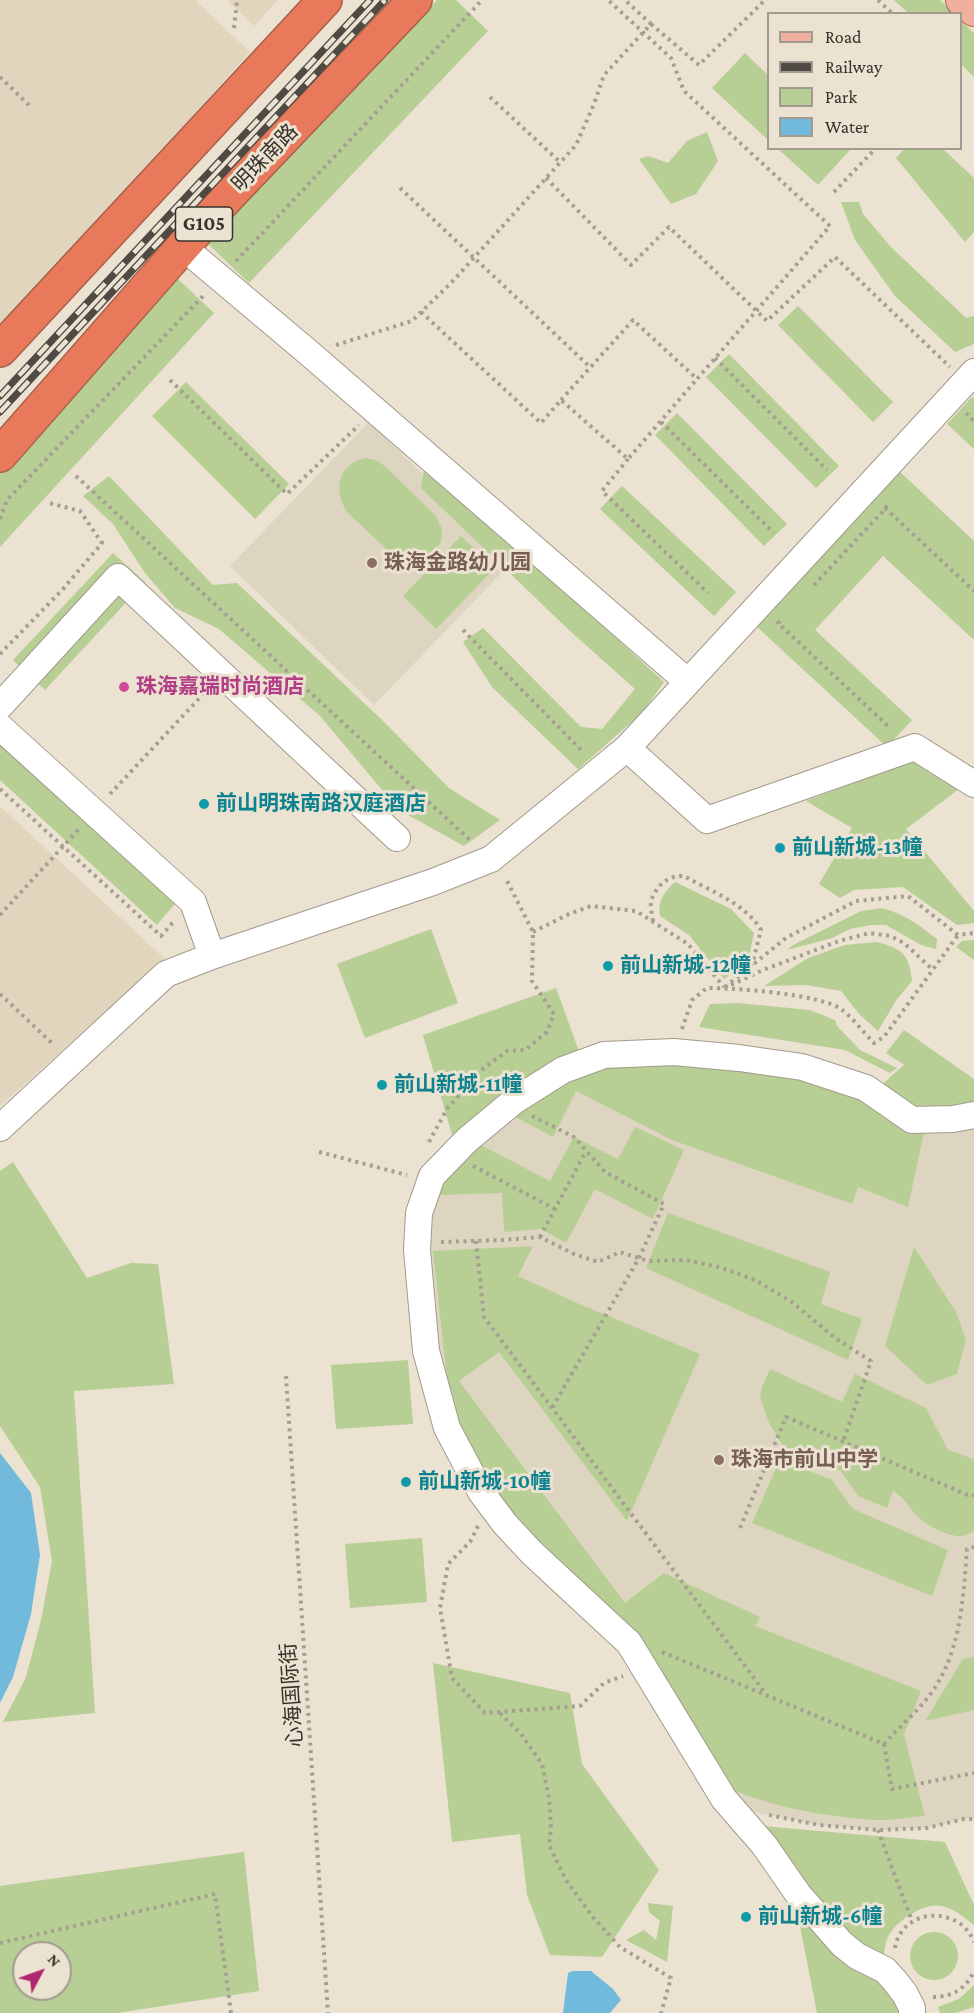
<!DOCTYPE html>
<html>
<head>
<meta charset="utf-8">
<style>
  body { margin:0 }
  #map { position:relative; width:974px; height:2013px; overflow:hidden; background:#ebe2d1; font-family:"Crimson Pro",serif }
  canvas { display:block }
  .legend { position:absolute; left:767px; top:12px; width:195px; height:138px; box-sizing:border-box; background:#ebe2d1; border:2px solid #a29b8f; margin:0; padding:8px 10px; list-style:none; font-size:18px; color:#35312b }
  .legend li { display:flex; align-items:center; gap:12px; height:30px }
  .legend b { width:30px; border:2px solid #a29b8f }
  .north { position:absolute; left:12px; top:1941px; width:60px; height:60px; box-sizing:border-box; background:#ebe2d1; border:2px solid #a29b8f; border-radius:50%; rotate:49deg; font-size:16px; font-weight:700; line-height:24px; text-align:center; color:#35312b }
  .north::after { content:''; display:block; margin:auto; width:21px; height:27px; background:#af286d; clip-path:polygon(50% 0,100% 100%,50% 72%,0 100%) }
</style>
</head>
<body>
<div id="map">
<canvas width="974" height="2013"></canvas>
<ul class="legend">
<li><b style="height:8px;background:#f1af9d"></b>Road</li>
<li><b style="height:8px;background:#4f4a43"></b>Railway</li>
<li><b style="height:16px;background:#b7ce94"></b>Park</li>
<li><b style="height:16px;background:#71badb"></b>Water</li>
</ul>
<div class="north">N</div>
</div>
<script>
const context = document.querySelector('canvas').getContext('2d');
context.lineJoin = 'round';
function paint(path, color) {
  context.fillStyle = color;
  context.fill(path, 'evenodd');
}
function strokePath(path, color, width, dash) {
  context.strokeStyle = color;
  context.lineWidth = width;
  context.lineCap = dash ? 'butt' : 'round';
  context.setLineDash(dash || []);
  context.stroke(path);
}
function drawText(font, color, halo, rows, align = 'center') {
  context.font = font + ' "Crimson Pro","Noto Sans SC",serif';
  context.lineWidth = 6;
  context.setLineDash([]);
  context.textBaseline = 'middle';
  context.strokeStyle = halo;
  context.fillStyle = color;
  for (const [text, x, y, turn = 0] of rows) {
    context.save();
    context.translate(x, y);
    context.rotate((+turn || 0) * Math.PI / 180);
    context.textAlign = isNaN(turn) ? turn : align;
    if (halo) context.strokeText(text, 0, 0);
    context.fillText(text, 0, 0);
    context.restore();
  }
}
paint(new Path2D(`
  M0,0H195L250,52L0,331Z
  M227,0H278L254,26Z
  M0,806L165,959L0,1106Z`), '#e1d5be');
paint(new Path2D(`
  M369,422L513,561L374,705L230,566Z
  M563,1070L974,1115V1819H964L927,1828L878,1830L819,1825L754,1812L724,1799L629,1643L447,1428L419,1213L467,1140Z`), '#ded5c0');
paint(new Path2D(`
  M437,0H456L488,31L249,283L207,243Z
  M894,0H940L954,13H908Z
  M960,20L974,33V77L961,64Z
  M745,53L768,75V140L712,88Z
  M707,132L718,161L696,194L671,204L639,159L648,156L668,163L687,141Z
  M848,148L850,150L818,185L778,149Z
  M905,148L943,149L974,178V232L965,242L896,158Z
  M841,202H859L863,214L891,247L966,318L974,316V344L955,352L895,296L855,240Z
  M178,279L214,313L0,547V473Z
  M798,306L893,402L873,422L778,325Z
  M729,354L839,466L816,488L706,377Z
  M186,382L289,484L255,519L152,416Z
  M972,397L974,399V449L947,424Z
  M677,413L787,524L764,546L655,435Z
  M366,458L376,460L386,467L435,515L442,529L441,542C430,555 415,566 397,559L347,512C333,490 338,463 366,458Z
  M425,463L664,682L642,713L578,769L492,687L463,642L483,628L581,727L602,729L635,689L569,630L421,488Z
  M899,471L974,541V640L883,556L815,630L912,720L887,747L756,626Z
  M109,476L213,585L237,583L382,720L449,788L500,820L464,846L399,810L320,716L219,629L175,608L145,573L113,524L83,496Z
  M622,486L736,592L714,616L600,509Z
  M461,536L495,568L436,629L403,596Z
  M113,553L145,582L45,690L13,660Z
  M0,741L178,900L157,925L0,780Z
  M915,760L963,786L906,829L974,911V923L957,925L903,887L854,890L840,898L819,884L852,828L806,801Z
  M675,882L731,909L754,933L748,962L724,979L689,935L660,916C657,902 664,892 675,882Z
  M882,908C904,914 919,925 937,939L936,949L921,945L886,925H871L850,929L832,938L787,950L793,945L861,911Z
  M431,929L458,1003L365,1038L337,964Z
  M974,940V960L956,947L962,941Z
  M877,942C903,949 909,954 912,981L897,999L878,1031L860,1015L841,991L806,985L764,986L808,958L845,945Z
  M556,988L580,1054L507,1089L452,1135L423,1035Z
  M738,1003L810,1010L835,1020L837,1026L860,1050L897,1068L890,1073L845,1050L699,1027L710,1004Z
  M904,1030L974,1079V1107L915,1110L879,1087L904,1065L886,1053Z
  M673,1061L798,1074L862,1095L924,1132L908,1207L858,1187L852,1204L672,1140L576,1091L553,1137L510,1114L565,1078L608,1064Z
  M635,1127L684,1150L653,1219L595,1189L566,1243L541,1229L504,1232L502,1193L438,1195V1181L477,1143L550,1181L574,1137L618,1159Z
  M13,1162L87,1278L131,1263L158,1264L174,1384L74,1391L95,1713L3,1722L26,1677L41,1620L52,1561L40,1487L0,1426V1171Z
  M668,1213L830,1272L821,1304L862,1319L848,1360L646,1268Z
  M533,1246L518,1276L577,1303L700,1354L627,1521L499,1352L459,1381L625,1603L664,1573L760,1617L755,1626L921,1691L904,1735L925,1816C909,1817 891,1821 874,1820C829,1817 777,1808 735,1791L630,1635L540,1546L487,1487L456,1425L448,1389L433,1251Z
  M914,1247L956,1312L966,1340L957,1374L927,1385L885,1346Z
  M408,1360L413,1424L336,1429L331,1365Z
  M770,1369L842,1402L855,1374L926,1408L948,1450L974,1459V1531C970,1533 965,1536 960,1536C946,1536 927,1526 916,1515C907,1506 906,1498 893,1491L887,1508L858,1496L841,1471L785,1449L769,1423L760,1398L762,1387Z
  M780,1459L832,1480L853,1509L948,1550L932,1596L752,1523Z
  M422,1538L427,1602L350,1608L345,1544Z
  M974,1657V1710L925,1721L963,1659Z
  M433,1663L570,1693L582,1764L659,1870L602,1957L550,1955L527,1895L520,1834L452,1842Z
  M762,1826L945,1842L974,1905V1925C964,1917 953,1908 941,1906C924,1902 897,1921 889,1935C885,1941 885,1951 883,1958L848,1936L807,1891Z
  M244,1852L259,1991L117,2013H0V1886ZM24,1953H60V1989H24Z
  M648,1903L673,1906L667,1962L626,1940L644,1930L656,1940L660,1921L649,1912Z
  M797,1911L839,1956L925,2013H817Z
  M910 1956a24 24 0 1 1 48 0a24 24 0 1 1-48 0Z
  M974,1985V2007L955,2013H940L938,2007L959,1999Z`), '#b7ce94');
paint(new Path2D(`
  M0,1453L31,1493L40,1555L31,1614L13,1677L0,1703Z
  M573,1971H591L613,1989L621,2000L610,2013H563L568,1973Z`), '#71badb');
const minor = new Path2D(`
  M183,247L309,353L688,682
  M0,706L118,577L397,838
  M0,727L193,902L212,956
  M627,748L707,820L915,747L974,784
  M0,1128L166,974L212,956L433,882L491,859L627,748L974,372
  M912,2013V2008L905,1994L895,1981L885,1970L857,1956L842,1944L798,1894L764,1845L724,1799L629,1643L532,1553L505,1524L481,1492L447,1428L426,1351L417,1250L419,1213L432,1176L467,1140L514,1101L563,1070L604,1055L674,1052L739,1058L802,1067L866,1088L912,1120L953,1119L974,1115`);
const major = new Path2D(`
  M962,0L974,10`);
const highway = new Path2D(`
  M0,350L325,0
  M0,455L215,210L415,0`);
strokePath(minor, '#a29a8b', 28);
strokePath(major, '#a9604a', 34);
strokePath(highway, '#a9604a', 36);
strokePath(new Path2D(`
  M878,0L893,14
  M651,24L699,65L765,0
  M234,28L237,0
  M0,77L31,107
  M490,97L560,162
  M546,178L631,265L669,227L767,321L835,257L950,367
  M400,188L590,367
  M834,192L876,148
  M236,261L482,0
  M421,312L541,423L561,400L628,459L697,379
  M336,345L412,321L452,282L576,145L594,104L604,75L651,24L625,0
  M715,358L827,470
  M170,380L287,494L359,425
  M561,400L633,320L697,379L830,226L684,91L671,58L608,0
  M966,413L974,421
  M661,422L774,533
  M628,459L602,491L708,593
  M76,476L472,842
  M885,508L974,591
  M0,519L7,500L204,295
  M814,585L885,509L889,502
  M780,621L778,623L889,727
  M463,630L584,753
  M0,654L63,589L102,543L80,511L49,503
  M0,789L161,936L175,920
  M110,794L207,690
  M0,915L79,829
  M653,921C652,915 650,907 651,901C656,886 668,875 684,876C710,891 745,903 761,930L752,965
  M533,932L569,914L591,906L636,911L688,944L724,987
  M731,985L763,970L839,941L869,933L891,936L904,943L932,969
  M725,987L786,938L856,901L908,896L958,935L974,933
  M0,994L54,1045
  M682,1029L692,1000L707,988C735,988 819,994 841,1009C852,1017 864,1033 874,1043L884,1037L958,935
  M532,1116L574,1137L605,1172L664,1204L639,1258L552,1408
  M429,1142L447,1109L480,1071L507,1051L525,1050L547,1032L554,1014L532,981L533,932L505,877
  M319,1152L407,1175
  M473,1166L555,1209
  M540,1237L586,1151
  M476,1241L484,1317L766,1694
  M441,1242L502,1240L540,1237L574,1254L598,1262L620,1252L648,1261L686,1260L719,1267L755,1280L792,1302L835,1338L871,1361L843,1442
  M286,1376L328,2013
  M478,1526L470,1542L448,1564L440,1608L452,1678L485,1713L580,1706L604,1683L623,1676
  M740,1528L786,1417L970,1496L974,1495
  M662,1652L884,1744C898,1728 916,1713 929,1696C961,1654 963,1600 967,1549L974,1547
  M500,1713L521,1734L542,1764L549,1798L551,1828L549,1845L566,1880L592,1916L620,1947L671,1978L661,2013
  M884,1744L892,1789L974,1773
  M769,1815L819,1825L878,1830L927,1828L964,1819H974
  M878,1830L912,1921
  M0,1943L215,1894L231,2013
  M895,1948C902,1907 960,1905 974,1942
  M933,1997C952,1997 966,1989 974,1971`), '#a59e91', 4, [3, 4.5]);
strokePath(minor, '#fff', 26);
strokePath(major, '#f1af9d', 32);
strokePath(highway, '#e8795b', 33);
const rail = new Path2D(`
  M0,396L370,0
  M0,412L385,0`);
strokePath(rail, '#4f4a43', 7);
strokePath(rail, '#ebe2d1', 4.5, [14]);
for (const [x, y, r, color] of [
  [372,563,6,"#8d6e63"],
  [124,687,6,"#d1479c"],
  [204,804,6,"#0f9aa8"],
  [780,848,6,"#0f9aa8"],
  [608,966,6,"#0f9aa8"],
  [382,1085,6,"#0f9aa8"],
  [719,1460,6,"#8d6e63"],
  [406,1482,6,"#0f9aa8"],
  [746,1917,6,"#0f9aa8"]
]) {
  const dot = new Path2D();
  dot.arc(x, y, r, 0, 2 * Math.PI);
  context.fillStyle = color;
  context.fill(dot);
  strokePath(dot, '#ebe2d1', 2);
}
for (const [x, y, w] of [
  [204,224,57]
]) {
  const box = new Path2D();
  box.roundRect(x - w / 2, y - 17, w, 34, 4.5);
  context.fillStyle = '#ebe2d1';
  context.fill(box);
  strokePath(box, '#35312b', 1.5);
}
drawText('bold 20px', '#35312b', null, [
  ["G105",204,224]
]);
drawText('21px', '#35312b', '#ebe2d1', [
  ["明珠南路",265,158,-46],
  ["心海国际街",292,1695,-94]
]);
drawText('bold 21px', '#785e54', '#ebe2d1', [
  ["珠海金路幼儿园",384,563],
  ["珠海市前山中学",731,1460]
], 'left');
drawText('bold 21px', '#b23c85', '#ebe2d1', [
  ["珠海嘉瑞时尚酒店",136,687]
], 'left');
drawText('bold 21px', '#0d838f', '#ebe2d1', [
  ["前山明珠南路汉庭酒店",216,804],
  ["前山新城-13幢",792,848],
  ["前山新城-12幢",620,966],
  ["前山新城-11幢",394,1085],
  ["前山新城-10幢",418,1482],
  ["前山新城-6幢",758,1917]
], 'left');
</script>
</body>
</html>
